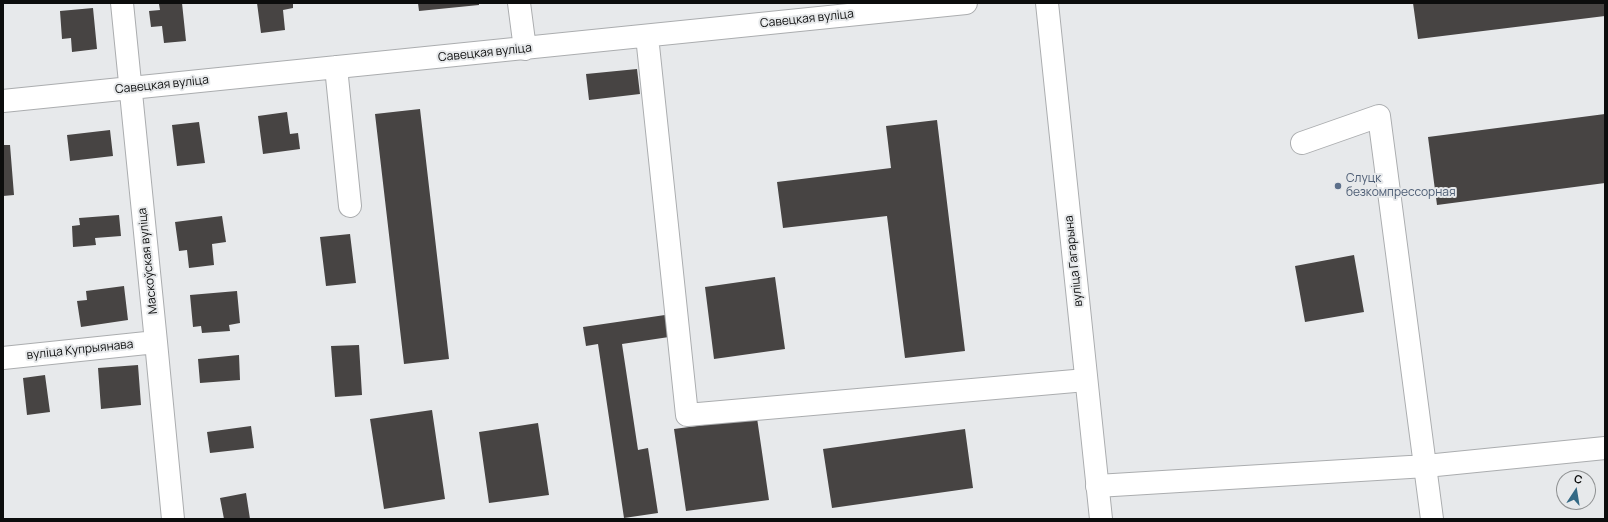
<!DOCTYPE html>
<html>
<head>
<meta charset="utf-8">
<style>
  body { margin:0 }
  #map { position:relative; width:1608px; height:522px; overflow:hidden; background:#e7e9eb; font-family:Manrope,sans-serif }
  canvas { display:block }
  .frame { position:absolute; inset:0; border:4px solid #0c0d0d; pointer-events:none }
  .north { position:absolute; left:1556px; top:470px; width:40px; height:40px; box-sizing:border-box; background:#e7e9eb; border:1px solid #8f9192; border-radius:50%; rotate:12deg; font-size:11px; font-weight:700; line-height:16px; text-align:center; color:#0c0d0d }
  .north::after { content:''; display:block; margin:auto; width:14px; height:18px; background:#346985; clip-path:polygon(50% 0,100% 100%,50% 72%,0 100%) }
</style>
</head>
<body>
<div id="map">
<canvas width="1608" height="522"></canvas>
<div class="frame"></div>
<div class="north">С</div>
</div>
<script>
const context = document.querySelector('canvas').getContext('2d');
context.lineJoin = 'round';
function paint(path, color) {
  context.fillStyle = color;
  context.fill(path, 'evenodd');
}
function strokePath(path, color, width, dash) {
  context.strokeStyle = color;
  context.lineWidth = width;
  context.lineCap = dash ? 'butt' : 'round';
  context.setLineDash(dash || []);
  context.stroke(path);
}
function drawText(font, color, halo, rows, align = 'center') {
  context.font = font + ' Manrope,sans-serif';
  context.lineWidth = 4;
  context.setLineDash([]);
  context.textBaseline = 'middle';
  context.strokeStyle = halo;
  context.fillStyle = color;
  for (const [text, x, y, turn = 0] of rows) {
    context.save();
    context.translate(x, y);
    context.rotate((+turn || 0) * Math.PI / 180);
    context.textAlign = isNaN(turn) ? turn : align;
    if (halo) context.strokeText(text, 0, 0);
    context.fillText(text, 0, 0);
    context.restore();
  }
}
paint(new Path2D(`
  M182,3L186,41L164,43L162,26L151,27L149,11L160,10L159,4Z
  M257,3H293V8L283,10L285,30L261,33Z
  M418,3H479V5L419,11Z
  M1413,3H1605V16L1418,39Z
  M93,8L97,49L72,52L71,38L62,39L60,11Z
  M637,69L640,94L589,100L586,74Z
  M420,109L449,359L404,364L375,114Z
  M287,112L290,134L298,133L300,149L263,154L258,116Z
  M1605,114V183L1437,205L1428,137Z
  M937,120L965,351L905,358L887,216L783,228L777,182L891,168L886,126Z
  M199,122L205,163L177,166L172,125Z
  M110,130L113,156L70,161L67,135Z
  M3,145H10L14,195L3,196Z
  M119,215L121,236L95,238L96,245L73,247L72,226L80,225L79,218Z
  M222,216L226,242L212,244L214,265L189,268L187,250L179,251L175,222Z
  M350,234L356,283L326,286L320,237Z
  M1354,255L1364,312L1305,322L1295,266Z
  M775,277L785,349L714,359L705,287Z
  M124,286L128,320L81,327L77,301L87,300L86,291Z
  M237,291L240,323L229,325L230,331L202,333L201,326L193,327L190,295Z
  M665,315L669,337L622,344L638,450L648,448L658,513L624,518L598,344L586,346L583,327Z
  M359,345L362,395L335,397L331,346Z
  M239,355L240,380L200,383L198,359Z
  M138,365L141,405L101,409L98,368Z
  M45,375L50,412L27,415L23,378Z
  M432,410L445,499L384,509L370,419Z
  M757,418L769,500L686,511L674,429Z
  M538,423L549,495L489,503L479,432Z
  M251,426L254,448L210,453L207,432Z
  M965,429L973,488L832,508L823,449Z
  M246,493L250,519H224L220,498Z`), '#474443');
const minor = new Path2D(`
  M122,3L156,342L173,519
  M519,3L525,49
  M647,36L687,415L1086,380
  M336,67L350,206
  M3,101L966,3
  M1302,143L1379,116L1432,519
  M3,358L156,342
  M1097,486L1426,466L1605,448`);
const major = new Path2D(`
  M1047,3L1101,519`);
strokePath(minor, '#abadaf', 24);
strokePath(major, '#abadaf', 24);
strokePath(minor, '#fff', 22);
strokePath(major, '#fff', 22);
for (const [x, y, r, color] of [
  [1338,186,4,"#5c6f8a"]
]) {
  const dot = new Path2D();
  dot.arc(x, y, r, 0, 2 * Math.PI);
  context.fillStyle = color;
  context.fill(dot);
  strokePath(dot, '#e7e9eb', 1.5);
}
drawText('12px', '#0c0d0d', '#e7e9eb', [
  ["Савецкая вуліца",807,19,-6],
  ["Савецкая вуліца",485,53,-6],
  ["Савецкая вуліца",162,85,-6],
  ["Маскоўская вуліца",148,261,-96],
  ["вуліца Гагарына",1074,261,-96],
  ["вуліца Купрыянава",80,350,-6]
]);
drawText('12px', '#4e5e75', '#e7e9eb', [
  ["Слуцк",1346,179],
  ["безкомпрессорная",1346,193]
], 'left');
</script>
</body>
</html>
